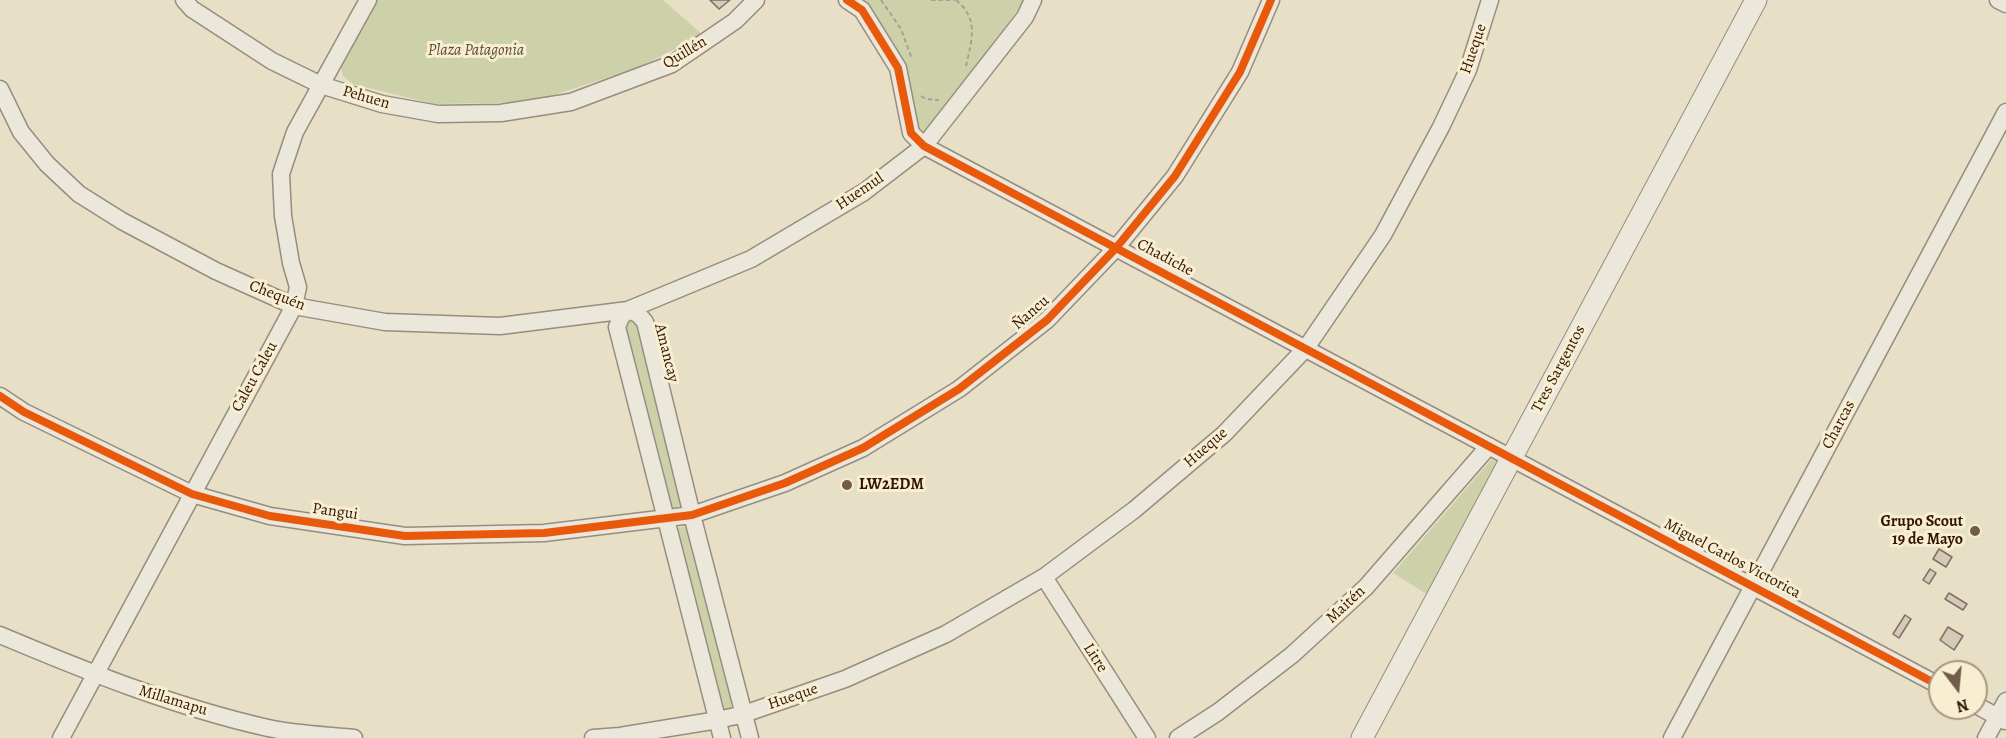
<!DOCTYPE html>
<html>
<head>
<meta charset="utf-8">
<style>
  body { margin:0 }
  #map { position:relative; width:2006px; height:738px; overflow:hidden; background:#e8dfc7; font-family:Alegreya,serif }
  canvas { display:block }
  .north { position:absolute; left:1928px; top:660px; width:60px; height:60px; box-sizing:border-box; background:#f8eed2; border:2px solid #a99780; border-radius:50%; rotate:164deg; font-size:16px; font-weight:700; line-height:24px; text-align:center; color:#321505 }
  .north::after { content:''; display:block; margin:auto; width:21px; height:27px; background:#725c49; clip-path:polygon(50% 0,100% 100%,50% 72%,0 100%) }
</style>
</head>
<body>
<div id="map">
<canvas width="2006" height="738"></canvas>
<div class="north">N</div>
</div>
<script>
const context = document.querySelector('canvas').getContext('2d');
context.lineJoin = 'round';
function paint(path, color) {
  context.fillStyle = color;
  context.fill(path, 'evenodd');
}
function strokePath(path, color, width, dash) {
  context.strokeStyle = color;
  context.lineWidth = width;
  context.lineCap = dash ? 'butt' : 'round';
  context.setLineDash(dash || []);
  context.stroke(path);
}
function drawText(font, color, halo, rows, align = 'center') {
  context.font = font + ' Alegreya,serif';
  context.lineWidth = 6;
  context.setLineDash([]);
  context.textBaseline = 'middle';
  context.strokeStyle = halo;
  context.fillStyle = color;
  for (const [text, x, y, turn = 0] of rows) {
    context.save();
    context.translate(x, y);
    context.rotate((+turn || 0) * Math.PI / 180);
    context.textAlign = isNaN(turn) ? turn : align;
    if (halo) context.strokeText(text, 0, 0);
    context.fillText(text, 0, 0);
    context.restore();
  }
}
paint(new Path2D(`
  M376,0H663L703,35L637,68L532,102L434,104L353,84L343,76L340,63Z
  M864,0H1025L923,138L915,126L914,102L896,48Z
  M631,320L635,321L639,327L682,507L681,509L673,510L670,507L624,326L627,321Z
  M1491,460L1496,461L1499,464L1428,595L1393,573Z
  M683,526L689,530L732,702L730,710H723L676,529Z`), '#cdd1aa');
const building = new Path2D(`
  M710,0H730L719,9Z
  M1939,549L1952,557L1946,567L1933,559Z
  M1930,569L1936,573L1929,584L1923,580Z
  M1949,593L1967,604L1963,610L1945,599Z
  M1905,615L1911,619L1899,638L1893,634Z
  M1948,627L1963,636L1954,650L1940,640Z`);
paint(building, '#d7c8b8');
strokePath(building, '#7c7265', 1.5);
const minor = new Path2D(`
  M184,0L192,9L272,61L321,85L382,104L438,114L501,113L571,102L672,64L735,21L756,0
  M847,0L862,10L898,68L911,133L924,146L1940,686
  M1998,0L2006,4
  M0,89L21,132L47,164L79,194L122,221L216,271L294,306L385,322L500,326L628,310L751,259L864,192L924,146L1025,17L1033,0
  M628,310L638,314L645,322L692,515L750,738
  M628,310L621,317L617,327L722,738
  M0,396L24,412L192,494L270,516L405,536L544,533L692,515L785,483L863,448L959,389L1047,320L1116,248L1175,176L1240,72L1271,0
  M1044,577L1147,738
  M0,635C88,672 175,707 268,728C295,734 326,735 354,738
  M1976,705L2005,721
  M61,738L294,306L298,287L291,263L283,216L281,174L295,132L368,0
  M593,738L620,736L718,720L744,714L845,679L946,634L1044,577L1134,510L1224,434L1306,348L1383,235L1441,127L1468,70L1490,0
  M1178,738L1218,712L1292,655L1366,587L1489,446
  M1672,738L2006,112
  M1986,738L2006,701`);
const tertiary = new Path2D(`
  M1362,738L1756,0`);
strokePath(minor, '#968d7e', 19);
strokePath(tertiary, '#968d7e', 23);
strokePath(new Path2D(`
  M881,0L901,29L912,59
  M931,0H955
  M956,0C979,19 972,39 966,66
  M921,96L926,99L939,100`), '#a7a096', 2, [4.5, 3]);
strokePath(minor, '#ebe7db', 16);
strokePath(tertiary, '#ebe7db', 21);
strokePath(new Path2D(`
  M847,0L862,10L898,68L911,133L924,146L1940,686
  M0,396L24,412L192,494L270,516L405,536L544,533L692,515L785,483L863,448L959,389L1047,320L1116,248L1175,176L1240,72L1271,0`), '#e8590c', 8);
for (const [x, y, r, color] of [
  [847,485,6,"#725c49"],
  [1975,531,6,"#725c49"]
]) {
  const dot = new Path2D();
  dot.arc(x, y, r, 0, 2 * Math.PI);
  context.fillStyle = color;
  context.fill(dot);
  strokePath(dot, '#f8eed2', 2);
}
drawText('16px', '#321505', '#f8eed2', [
  ["Hueque",1474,49,-71],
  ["Quillén",685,53,-31],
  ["Pehuen",366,98,16],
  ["Huemul",860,192,-34],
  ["Chadiche",1165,258,28],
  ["Chequén",277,296,21],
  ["Ñancu",1031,313,-41],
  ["Amancay",666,353,76],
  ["Tres Sargentos",1559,369,-62],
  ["Caleu Caleu",255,377,-61],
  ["Charcas",1839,425,-62],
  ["Hueque",1206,448,-41],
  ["Pangui",335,512,8],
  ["Miguel Carlos Victorica",1732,559,28],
  ["Maitén",1346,605,-43],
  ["Litre",1095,658,57],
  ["Hueque",793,697,-19],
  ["Millamapu",173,701,17]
]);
drawText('italic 16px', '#5a4a30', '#f8eed2', [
  ["Plaza Patagonia",476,51]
]);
drawText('bold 16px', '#321505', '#f8eed2', [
  ["LW2EDM",859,485],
  ["Grupo Scout",1963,522,"right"],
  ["19 de Mayo",1963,540,"right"]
], 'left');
</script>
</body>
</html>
